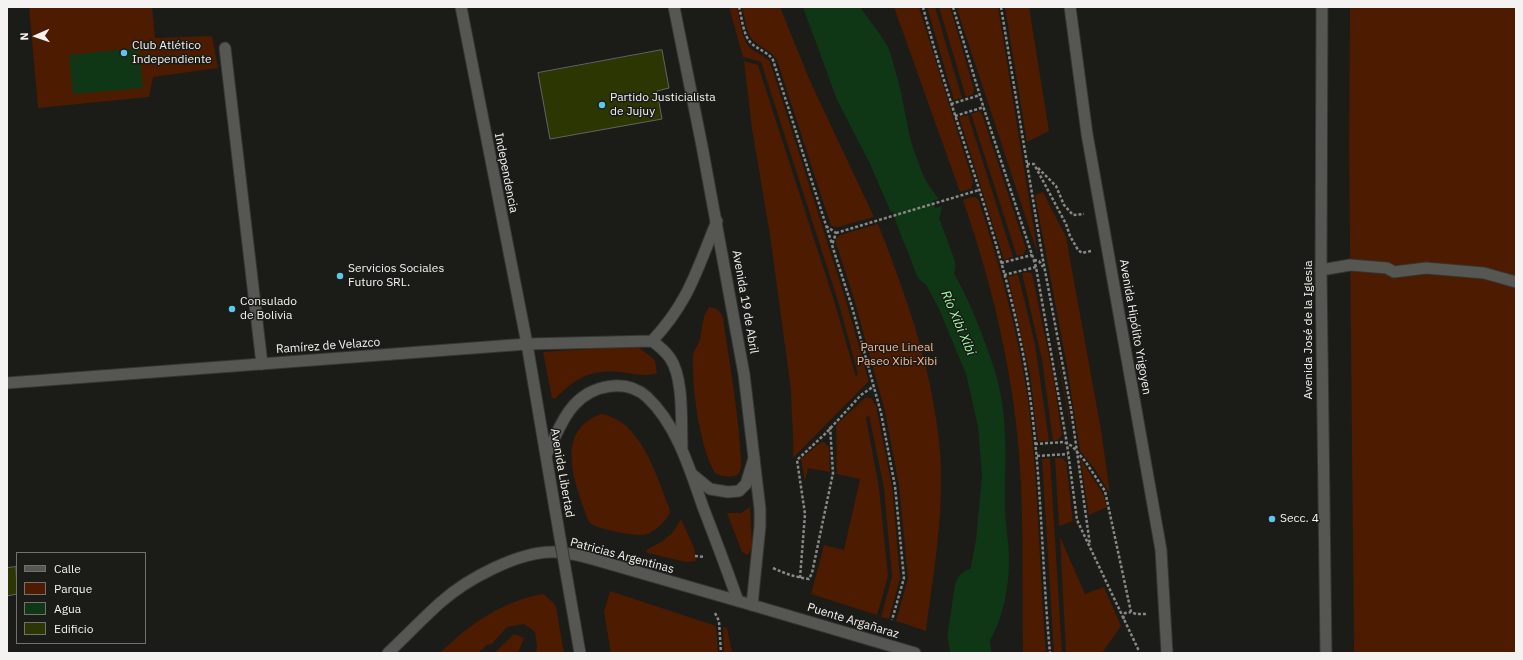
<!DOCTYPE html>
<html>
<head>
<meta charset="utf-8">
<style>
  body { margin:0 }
  #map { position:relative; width:1523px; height:660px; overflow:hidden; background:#1b1b18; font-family:"IBM Plex Sans",sans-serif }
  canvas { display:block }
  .frame { position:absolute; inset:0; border:8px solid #f4f3f1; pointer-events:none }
  .legend { position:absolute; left:16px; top:552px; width:130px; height:92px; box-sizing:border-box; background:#1b1b18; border:1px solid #72716f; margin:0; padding:5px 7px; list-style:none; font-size:12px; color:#f4f3f1 }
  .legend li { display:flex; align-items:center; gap:8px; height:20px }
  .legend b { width:20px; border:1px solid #72716f }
  .north { position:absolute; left:16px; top:16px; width:40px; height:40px; -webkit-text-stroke:3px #1b1b18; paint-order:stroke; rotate:268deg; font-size:11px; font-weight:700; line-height:16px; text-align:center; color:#f4f3f1 }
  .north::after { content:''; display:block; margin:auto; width:14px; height:18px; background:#f4f3f1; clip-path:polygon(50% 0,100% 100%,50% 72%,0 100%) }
</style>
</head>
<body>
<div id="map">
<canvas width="1523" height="660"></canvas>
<div class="frame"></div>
<ul class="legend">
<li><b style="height:5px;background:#565652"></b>Calle</li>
<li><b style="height:11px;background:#4c1b00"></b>Parque</li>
<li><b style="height:11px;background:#0f3615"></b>Agua</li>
<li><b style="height:11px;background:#2b3603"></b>Edificio</li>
</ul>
<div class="north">N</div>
</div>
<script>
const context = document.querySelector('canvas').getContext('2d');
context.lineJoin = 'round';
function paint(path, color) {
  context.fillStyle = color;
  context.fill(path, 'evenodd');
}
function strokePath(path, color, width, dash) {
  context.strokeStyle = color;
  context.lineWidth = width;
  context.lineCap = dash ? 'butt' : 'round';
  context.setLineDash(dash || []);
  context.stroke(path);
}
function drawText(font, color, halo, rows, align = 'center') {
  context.font = font + ' "IBM Plex Sans",sans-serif';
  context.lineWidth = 3;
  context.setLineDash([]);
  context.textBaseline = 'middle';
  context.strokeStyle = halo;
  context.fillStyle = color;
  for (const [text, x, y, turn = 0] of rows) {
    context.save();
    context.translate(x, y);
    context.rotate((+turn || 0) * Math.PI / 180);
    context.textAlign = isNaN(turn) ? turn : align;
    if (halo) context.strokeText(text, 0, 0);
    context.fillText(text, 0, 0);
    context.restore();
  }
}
paint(new Path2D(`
  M29,7H152L155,38L212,36L218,68L153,77L149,97L38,108Z
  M729,7H737C740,19 741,37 749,47C755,53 764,54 770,62L846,301L868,379V382L793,458C794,435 791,413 791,390L770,235L752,129L744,61L758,65L835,304L856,377L858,374L839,304L761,62L743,57Z
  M742,7H780L810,81L874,217L838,227L831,226L777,60C770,49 764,50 755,42C746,35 745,18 742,7Z
  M894,7H919L973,182L971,189L960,192Z
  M927,7H935L962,98L954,100Z
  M939,7H950L974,89L973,94L966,97Z
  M957,7H998L1038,255L958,12Z
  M1005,7H1029L1049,131L1027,142Z
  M1350,7H1516V653H1354L1349,146Z
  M979,111L982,114L1026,249L1023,255L1017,256L971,114Z
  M968,115L1013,257L1004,260L959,117Z
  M1043,192L1066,237L1101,430L1110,494L1095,469L1080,451L1067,366L1035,195Z
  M971,197H976L979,201C1000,266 1018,332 1028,400C1039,484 1039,569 1046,653H1023C1022,586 1024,520 1019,453C1012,366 991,282 963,200Z
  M878,224C906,295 931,365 939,441C946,504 934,569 926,631L896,621L908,578L899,486L885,411L854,299L836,243V238L840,235Z
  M1027,272L1032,273L1033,278L1053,375L1062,435L1058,440L1053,441L1042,360L1022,273Z
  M1018,274L1035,344L1049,441H1038L1030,374L1008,277Z
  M1045,289L1069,415L1071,434L1068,415Z
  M709,307C717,308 720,310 723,318C729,360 737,403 740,446C740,453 743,464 740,471C736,480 723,476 716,474C700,452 691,383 693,356C693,351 697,347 699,342C703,329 701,318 709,307Z
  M637,346L655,360L657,373C646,377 637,374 626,373C593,368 578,376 555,399L552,398L543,352Z
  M866,397L872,399L876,406L892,487L900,578L889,619L881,617L892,577L884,488L869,415L866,418L879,488L888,576L877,615L811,594L824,545L844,550L860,479L837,474L836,428L837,424Z
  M601,414C641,420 656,475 669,507L670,513C665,522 654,533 644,535C635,536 593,529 589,522C577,488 551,432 601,414Z
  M821,442H824L829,447L830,472L808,468L805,482L801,459Z
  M1050,458L1062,653H1054L1042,459Z
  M1055,458H1062L1066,462L1073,521L1059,526Z
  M1080,458L1103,494L1107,507L1089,515Z
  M750,507L752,545L750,552L747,555L742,552L727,513H741Z
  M681,519L694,548L696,561L686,562L648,553L646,551L648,549L663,541L673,532Z
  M1060,537L1085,594L1104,587L1121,626L1102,653H1066Z
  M610,591L716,626L718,653H611L604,612Z
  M543,594L554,603L556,607L564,653H536L537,647L535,632L524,624L507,627L492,644L487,645L478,653H440C469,624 503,601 543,594Z
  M723,627L727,628L732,653H724Z
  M514,634L524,638L518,653H494Z`), '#4c1b00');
paint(new Path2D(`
  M803,7H860C869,20 880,33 888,47C891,54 893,63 895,70C909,115 907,161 939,199L891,212L869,162L837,100Z
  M138,48L143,88L73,94L69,55Z
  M942,206C941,216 936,224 937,235C939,253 950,264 957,279C972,306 984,338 994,368C1009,416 1005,457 1005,506C1005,524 1009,542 1009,560C1009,592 1002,623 985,649L947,637L968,582L976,540L982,475L978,427L966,374L939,309L903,241L895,219Z`), '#0f3615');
paint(new Path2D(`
  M945,635L987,649L984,651L946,639Z`), '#1b1b18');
strokePath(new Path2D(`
  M893,153L935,266
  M971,653L968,636L975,589`), '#0f3615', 41);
const building = new Path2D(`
  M662,50L669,88L657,91L662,119L550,139L538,73Z
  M16,567L17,594L7,596V568Z`);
paint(building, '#2b3603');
strokePath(building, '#636461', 1);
const service = new Path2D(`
  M225,48L262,364
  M1321,270L1350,265L1387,268L1394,272L1426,268L1484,273L1516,282`);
const minor = new Path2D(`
  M461,7L527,344L555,509
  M652,341C689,302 697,269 717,221
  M652,341C659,346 665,351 670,358C684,378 681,423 682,447
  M7,383L527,344L652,341
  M546,455C555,439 561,419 574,405C592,385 626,378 647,397C677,425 690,470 703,507C715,538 727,570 738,601
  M693,475L710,489L728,492L739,491L746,484L754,458
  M570,596L580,653
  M388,653C406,636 423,618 441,602C467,579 519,551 554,552C569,553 583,556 596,560L752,605`);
const secondary = new Path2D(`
  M674,7L702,146L744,374L760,509V526L752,605L915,653
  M1070,7L1087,134L1161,550L1167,653
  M1322,7L1321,270L1326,653`);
strokePath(service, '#363533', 13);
strokePath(minor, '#363533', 13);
strokePath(secondary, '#363533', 13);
strokePath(new Path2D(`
  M739,7C742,18 743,35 751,43C758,50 767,51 773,60L832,244
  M923,7C952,119 997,226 1020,339C1042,442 1040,548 1050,653
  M953,7L984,109L1036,267L1067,444L1077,520L1139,651
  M1001,7L1043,260L1071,409L1090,545
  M951,104L980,95
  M955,116L984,107
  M1027,164H1034L1066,224L1070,236L1078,250L1082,253L1091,251
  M1038,168L1056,186L1064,205L1073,215L1084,214
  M826,226L836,233L832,245L852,307L881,413L895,486L904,578L892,620
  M836,233L979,190
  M1034,260L1039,261L1043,267
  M1001,263L1032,255
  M1004,275L1036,267
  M1035,444L1064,442L1072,446L1085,461L1105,491L1131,612L1136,614H1148
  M1037,456L1068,454
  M695,556L705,557
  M773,568C786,574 795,577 809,579L812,573L833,473L830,426
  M800,578L805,514L797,460L826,433L861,395L874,386
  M715,613L719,621L721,653
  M1123,619L1125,613L1131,612`), '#898886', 2.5, [3, 2]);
strokePath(service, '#565652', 11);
strokePath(minor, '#565652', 11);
strokePath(secondary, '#565652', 11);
const minorBridge = new Path2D(`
  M555,509L570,596`);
strokePath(minorBridge, '#363533', 13, []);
strokePath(minorBridge, '#565652', 11);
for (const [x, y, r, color] of [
  [124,53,4,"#5cc7e8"],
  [602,105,4,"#5cc7e8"],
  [340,276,4,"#5cc7e8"],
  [232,309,4,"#5cc7e8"],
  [1272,519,4,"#5cc7e8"]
]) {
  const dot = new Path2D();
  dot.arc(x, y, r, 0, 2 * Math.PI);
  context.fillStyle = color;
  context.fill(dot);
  strokePath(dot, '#1b1b18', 1.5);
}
drawText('12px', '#f4f3f1', '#1b1b18', [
  ["Club Atlético",132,46],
  ["Independiente",132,60],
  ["Partido Justicialista",610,98],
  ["de Jujuy",610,112],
  ["Servicios Sociales",348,269],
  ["Futuro SRL.",348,283],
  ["Consulado",240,302],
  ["de Bolivia",240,316],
  ["Secc. 4",1280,519]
], 'left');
drawText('12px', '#f4f3f1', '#1b1b18', [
  ["Independencia",506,173,79],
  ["Avenida 19 de Abril",745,302,80],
  ["Avenida Hipólito Yrigoyen",1135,327,80],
  ["Avenida José de la Iglesia",1309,330,-90],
  ["Ramírez de Velazco",328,346,-4],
  ["Avenida Libertad",562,473,80],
  ["Patricias Argentinas",622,556,15],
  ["Puente Argañaraz",853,621,17]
]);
drawText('12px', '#f8b694', '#1b1b18', [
  ["Parque Lineal",897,348],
  ["Paseo Xibi-Xibi",897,362]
]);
drawText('italic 13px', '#9cfda6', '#1b1b18', [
  ["Río Xibi Xibi",958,323,67]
]);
</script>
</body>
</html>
